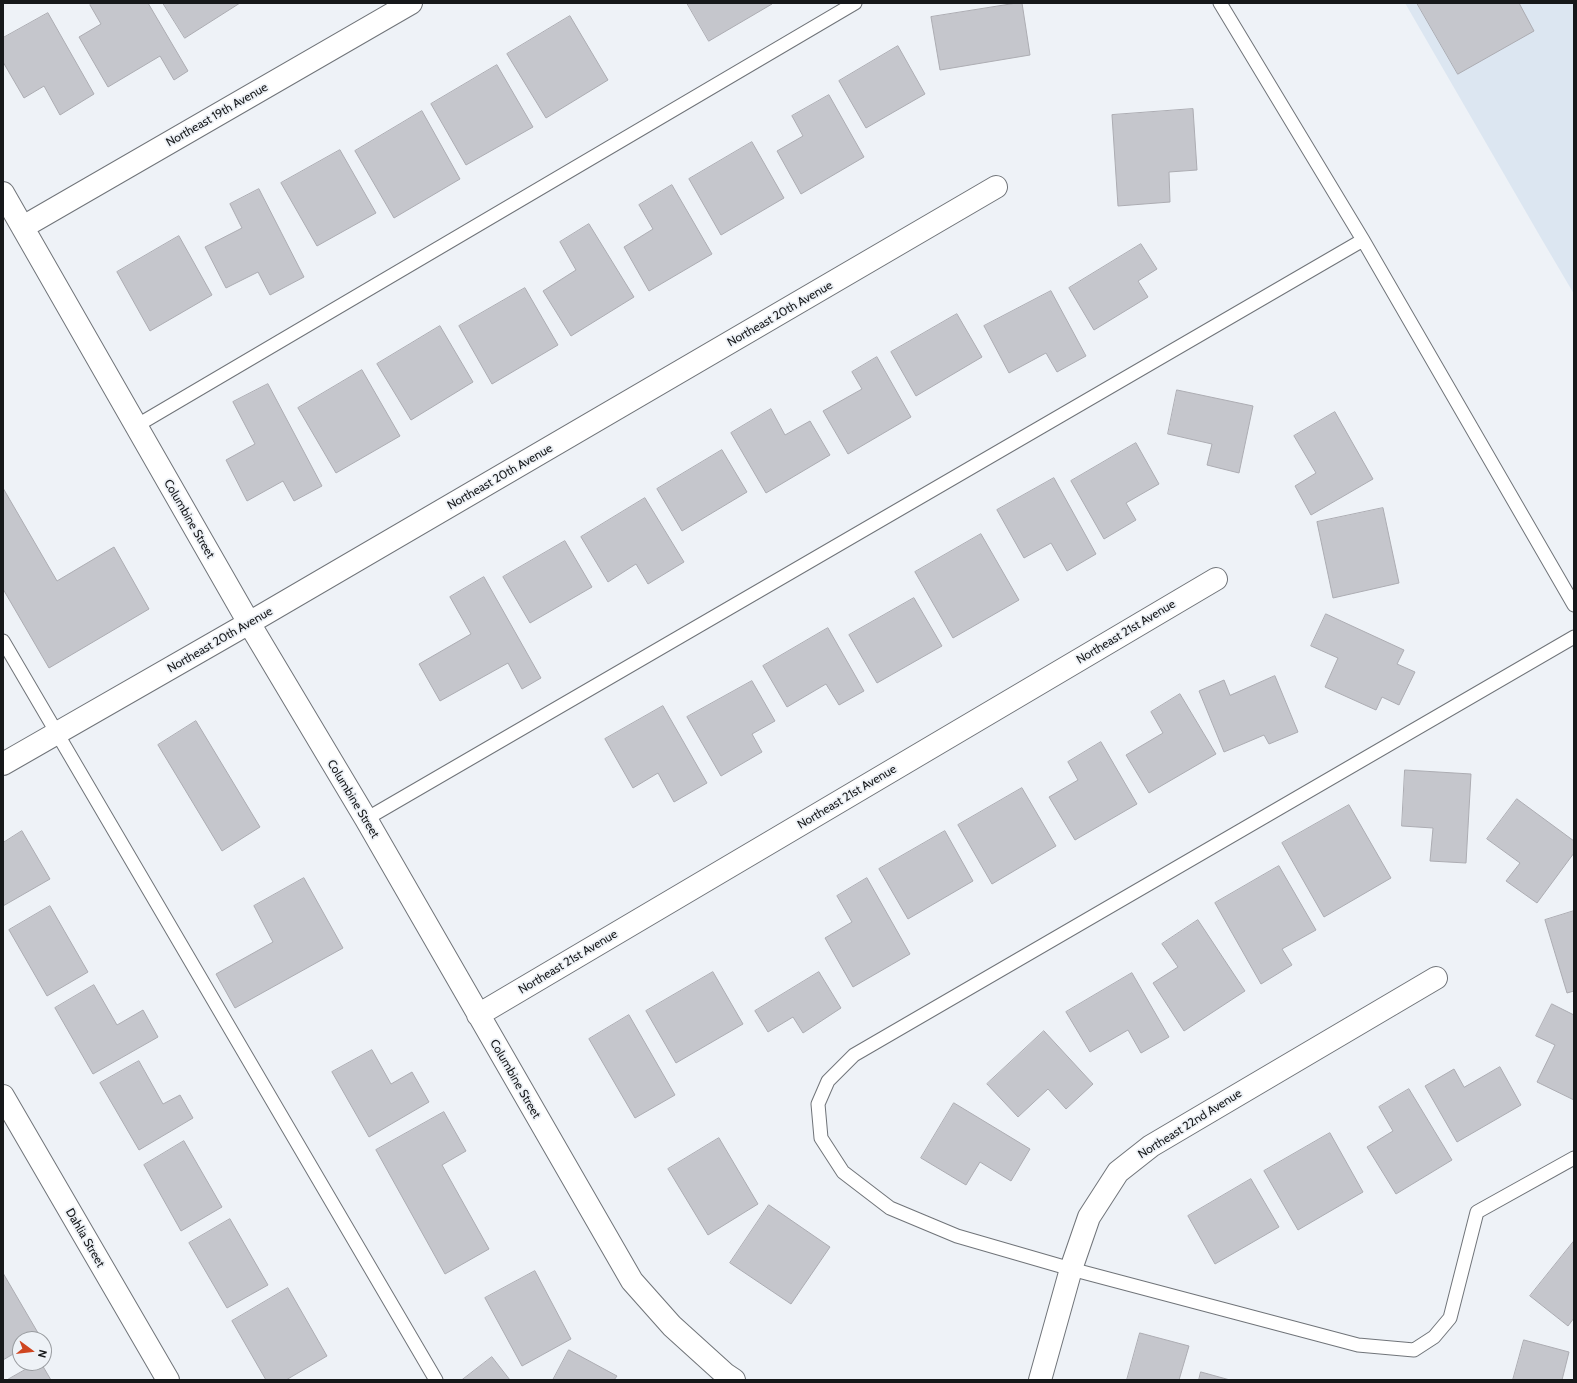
<!DOCTYPE html>
<html>
<head>
<meta charset="utf-8">
<style>
  body { margin:0 }
  #map { position:relative; width:1577px; height:1383px; overflow:hidden; background:#eef2f7; font-family:Cabin,sans-serif }
  canvas { display:block }
  .frame { position:absolute; inset:0; border:4px solid #16181a; pointer-events:none }
  .north { position:absolute; left:12px; top:1331px; width:40px; height:40px; box-sizing:border-box; background:#eef2f7; border:1px solid #989b9f; border-radius:50%; rotate:105deg; font-size:11px; font-weight:700; line-height:16px; text-align:center; color:#16181a }
  .north::after { content:''; display:block; margin:auto; width:14px; height:18px; background:#cf4520; clip-path:polygon(50% 0,100% 100%,50% 72%,0 100%) }
</style>
</head>
<body>
<div id="map">
<canvas width="1577" height="1383"></canvas>
<div class="frame"></div>
<div class="north">N</div>
</div>
<script>
const context = document.querySelector('canvas').getContext('2d');
context.lineJoin = 'round';
function paint(path, color) {
  context.fillStyle = color;
  context.fill(path, 'evenodd');
}
function strokePath(path, color, width, dash) {
  context.strokeStyle = color;
  context.lineWidth = width;
  context.lineCap = dash ? 'butt' : 'round';
  context.setLineDash(dash || []);
  context.stroke(path);
}
function drawText(font, color, halo, rows, align = 'center') {
  context.font = font + ' Cabin,sans-serif';
  context.lineWidth = 3.5;
  context.setLineDash([]);
  context.textBaseline = 'middle';
  context.strokeStyle = halo;
  context.fillStyle = color;
  for (const [text, x, y, turn = 0] of rows) {
    context.save();
    context.translate(x, y);
    context.rotate((+turn || 0) * Math.PI / 180);
    context.textAlign = isNaN(turn) ? turn : align;
    if (halo) context.strokeText(text, 0, 0);
    context.fillText(text, 0, 0);
    context.restore();
  }
}
paint(new Path2D(`
  M1405,3H1574V294L1541,238Z`), '#dce6f1');
const building = new Path2D(`
  M92,3H148L188,71L174,80L160,56L108,87L79,37L101,24L90,5Z
  M163,3H240L185,38Z
  M687,3H771L772,4L709,41Z
  M1017,3H1022L1030,55L940,70L931,17Z
  M1417,3H1519L1534,31L1458,74Z
  M48,13L94,94L60,115L44,86L24,98L3,62V38Z
  M570,16L608,80L546,118L507,54Z
  M898,46L925,94L866,128L839,81Z
  M497,65L533,127L466,165L431,104Z
  M829,95L864,157L801,194L777,151L803,136L792,116Z
  M1193,109L1197,170L1169,172L1170,202L1118,206L1112,115Z
  M422,111L460,179L394,218L355,151Z
  M752,142L784,198L721,235L689,179Z
  M340,150L376,213L317,246L281,183Z
  M672,185L712,254L649,291L624,247L653,229L639,205Z
  M259,189L304,277L270,295L258,272L226,288L205,247L242,228L230,204Z
  M589,224L634,297L571,336L543,291L576,270L560,242Z
  M179,236L212,295L150,331L117,272Z
  M1141,244L1157,269L1138,281L1148,297L1094,330L1069,288Z
  M525,288L558,345L492,384L459,326Z
  M1051,291L1086,356L1057,372L1046,353L1009,373L984,326Z
  M957,314L982,357L916,396L891,352Z
  M440,326L473,382L411,420L377,364Z
  M877,357L911,417L848,454L823,411L862,389L852,372Z
  M362,370L400,436L336,473L298,408Z
  M268,384L322,486L294,501L283,481L247,501L226,460L255,444L233,402Z
  M1177,390L1253,406L1239,473L1207,465L1212,444L1168,434Z
  M771,409L785,435L810,421L830,455L766,493L731,433Z
  M1335,412L1373,479L1311,515L1295,486L1316,473L1294,436Z
  M1136,443L1159,484L1126,503L1136,520L1104,539L1071,481Z
  M722,450L747,492L682,531L657,489Z
  M1054,478L1096,554L1067,571L1051,543L1024,558L997,510Z
  M3,488L57,581L114,547L149,609L49,668L3,589Z
  M645,498L684,562L648,584L636,564L608,582L581,537Z
  M1383,508L1399,583L1333,598L1317,522Z
  M981,534L1019,600L953,638L915,572Z
  M565,541L592,587L530,623L503,577Z
  M484,577L541,678L522,689L508,663L440,701L419,664L471,634L450,597Z
  M914,598L942,646L877,683L849,635Z
  M1326,614L1404,650L1397,664L1415,672L1399,705L1382,697L1376,710L1325,687L1338,658L1311,646Z
  M828,628L864,691L839,705L826,684L787,707L763,666Z
  M1275,676L1298,732L1269,744L1264,735L1224,752L1199,691L1224,680L1230,695Z
  M752,681L775,721L752,734L762,752L721,776L687,717Z
  M1180,694L1216,754L1149,793L1126,755L1163,733L1151,712Z
  M663,706L707,783L674,802L658,773L633,788L605,739Z
  M196,721L260,827L222,851L158,745Z
  M1101,742L1137,804L1075,840L1049,797L1078,780L1068,762Z
  M1405,770L1471,774L1466,863L1430,861L1433,828L1402,826Z
  M1022,788L1056,846L992,884L958,825Z
  M1517,799L1574,841V853L1537,903L1506,881L1520,863L1487,839Z
  M1349,805L1391,878L1324,917L1282,843Z
  M22,831L50,879L3,906V843Z
  M945,831L973,881L908,919L879,869Z
  M1279,866L1316,930L1282,949L1292,965L1261,984L1215,903Z
  M304,878L343,948L235,1008L216,974L273,942L254,906Z
  M867,878L910,954L853,987L825,938L852,922L837,896Z
  M50,906L88,972L47,996L9,930Z
  M1574,911V991L1567,993L1545,920Z
  M1198,920L1245,991L1184,1031L1153,983L1178,967L1162,944Z
  M713,972L743,1024L676,1063L646,1011Z
  M819,972L841,1008L803,1033L793,1017L768,1032L755,1011Z
  M1132,973L1169,1037L1141,1053L1128,1030L1090,1052L1066,1012Z
  M94,985L117,1025L143,1010L158,1037L93,1074L55,1008Z
  M1552,1004L1574,1015V1100L1537,1082L1555,1045L1536,1036Z
  M629,1015L675,1095L635,1118L589,1039Z
  M1044,1031L1093,1084L1066,1109L1048,1089L1018,1117L987,1084Z
  M372,1050L391,1084L412,1072L429,1102L369,1137L332,1072Z
  M139,1061L163,1104L180,1095L193,1118L139,1150L100,1083Z
  M1500,1067L1521,1105L1457,1142L1425,1086L1454,1069L1464,1087Z
  M1409,1089L1452,1160L1396,1194L1367,1147L1393,1131L1379,1107Z
  M954,1103L1030,1149L1011,1181L980,1162L966,1185L921,1158Z
  M444,1112L466,1151L442,1165L489,1249L445,1274L376,1150Z
  M1330,1133L1363,1192L1298,1230L1264,1171Z
  M719,1138L758,1204L708,1235L668,1169Z
  M184,1141L222,1207L181,1231L144,1165Z
  M1251,1179L1279,1227L1215,1264L1188,1216Z
  M769,1205L830,1247L791,1304L730,1263Z
  M230,1219L268,1285L227,1308L189,1243Z
  M1574,1241V1318L1568,1326L1530,1296Z
  M535,1271L571,1339L522,1366L485,1298Z
  M3,1273L41,1338L20,1339V1350L3,1360Z
  M288,1288L327,1356L286,1380H266L232,1321Z
  M1140,1333L1189,1346L1179,1380H1127Z
  M1524,1340L1569,1352L1562,1380H1513Z
  M569,1350L617,1376L614,1380H553Z
  M492,1357L510,1380H462Z
  M37,1363H41L51,1380H7Z
  M1201,1372L1230,1380H1199Z`);
paint(building, '#c5c6cc');
strokePath(building, '#acacb2', 1);
const lane = new Path2D(`
  M1220,3L1363,240L1574,605
  M136,426L855,3
  M1574,637L854,1055L828,1081L818,1104L821,1138L843,1172L890,1208L957,1236L1071,1269L1358,1345L1414,1350L1434,1337L1450,1318L1477,1212L1574,1158
  M3,641L436,1380
  M366,819L1363,240`);
const street = new Path2D(`
  M3,193L249,623L366,819L632,1281L672,1326L725,1374L734,1380
  M23,227L411,3
  M3,764L249,623L996,187
  M478,1015L1216,579
  M3,1096L168,1380
  M1040,1380L1071,1269L1089,1217L1118,1172L1151,1146L1436,978`);
strokePath(lane, '#707479', 15);
strokePath(street, '#707479', 24);
strokePath(lane, '#fff', 13);
strokePath(street, '#fff', 22);
drawText('12px', '#16181a', '#eef2f7', [
  ["Northeast 19th Avenue",217,115,-30],
  ["Northeast 20th Avenue",780,314,-30],
  ["Northeast 20th Avenue",500,477,-30],
  ["Columbine Street",189,519,60],
  ["Northeast 21st Avenue",1126,632,-31],
  ["Northeast 20th Avenue",220,640,-30],
  ["Northeast 21st Avenue",847,797,-31],
  ["Columbine Street",353,799,59],
  ["Northeast 21st Avenue",568,962,-31],
  ["Columbine Street",515,1079,60],
  ["Northeast 22nd Avenue",1190,1124,-32],
  ["Dahlia Street",85,1238,60]
]);
</script>
</body>
</html>
